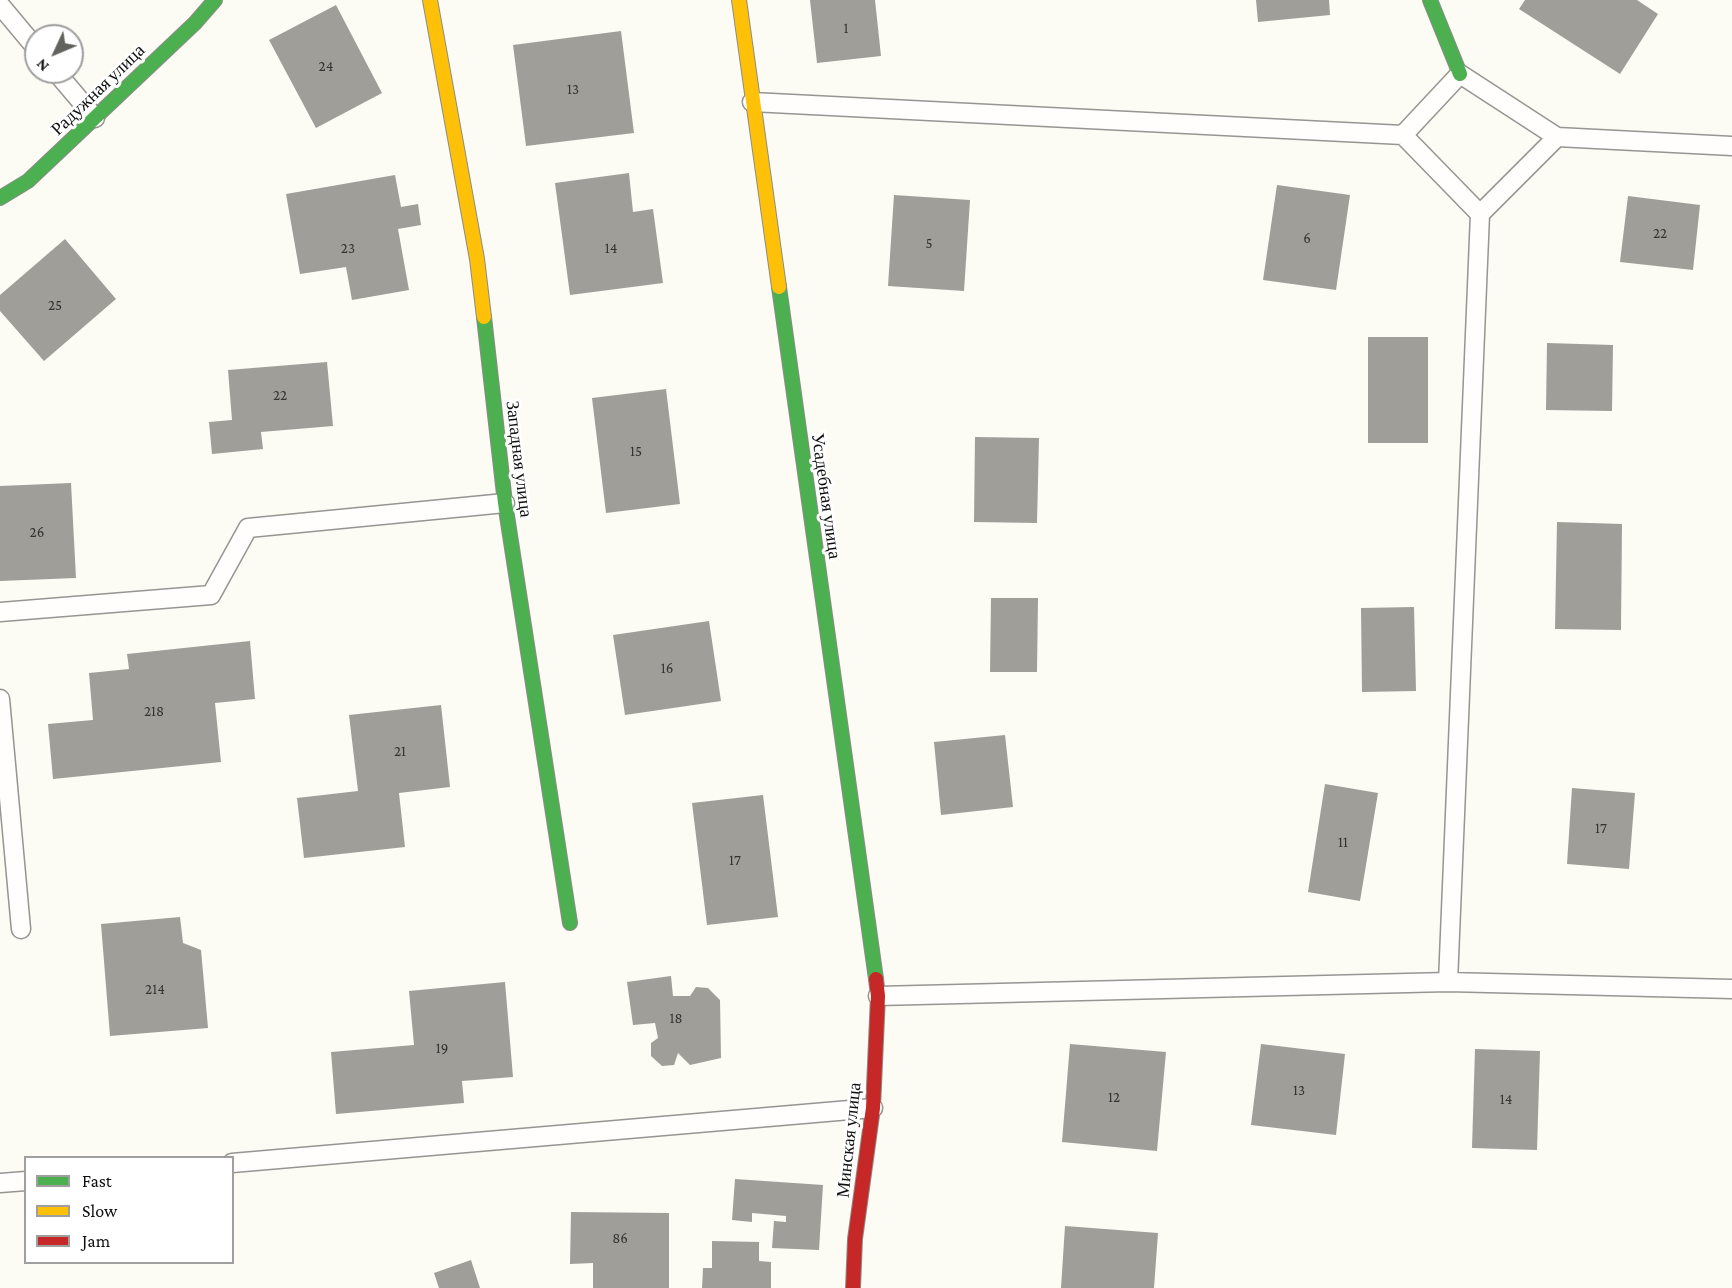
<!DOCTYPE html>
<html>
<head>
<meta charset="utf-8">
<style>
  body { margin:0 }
  #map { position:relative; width:1732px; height:1288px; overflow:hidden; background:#fcfbf4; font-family:"Crimson Pro",serif }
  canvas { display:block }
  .legend { position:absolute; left:24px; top:1156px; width:210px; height:108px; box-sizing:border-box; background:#fff; border:2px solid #9f9f9f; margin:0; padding:8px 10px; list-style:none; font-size:18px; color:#0f0f0f }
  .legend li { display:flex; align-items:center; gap:12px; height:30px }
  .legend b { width:30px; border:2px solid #9f9f9f }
  .north { position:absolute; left:24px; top:24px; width:60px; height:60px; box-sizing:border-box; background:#fff; border:2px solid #9f9f9f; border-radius:50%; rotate:226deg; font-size:16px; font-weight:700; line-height:24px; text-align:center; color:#0f0f0f }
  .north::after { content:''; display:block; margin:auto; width:21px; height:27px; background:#62625f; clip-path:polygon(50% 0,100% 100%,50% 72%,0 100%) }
</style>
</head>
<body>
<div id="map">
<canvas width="1732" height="1288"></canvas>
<ul class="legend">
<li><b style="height:8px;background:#4caf50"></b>Fast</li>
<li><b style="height:8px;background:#ffc107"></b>Slow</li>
<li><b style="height:8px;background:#c62828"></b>Jam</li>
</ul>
<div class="north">N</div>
</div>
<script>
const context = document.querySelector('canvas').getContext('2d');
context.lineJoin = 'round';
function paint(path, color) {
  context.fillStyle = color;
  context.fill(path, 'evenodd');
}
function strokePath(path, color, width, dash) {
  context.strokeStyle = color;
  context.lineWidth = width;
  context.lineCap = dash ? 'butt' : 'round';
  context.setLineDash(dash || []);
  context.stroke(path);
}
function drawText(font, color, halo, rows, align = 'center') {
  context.font = font + ' "Crimson Pro",serif';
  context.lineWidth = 6;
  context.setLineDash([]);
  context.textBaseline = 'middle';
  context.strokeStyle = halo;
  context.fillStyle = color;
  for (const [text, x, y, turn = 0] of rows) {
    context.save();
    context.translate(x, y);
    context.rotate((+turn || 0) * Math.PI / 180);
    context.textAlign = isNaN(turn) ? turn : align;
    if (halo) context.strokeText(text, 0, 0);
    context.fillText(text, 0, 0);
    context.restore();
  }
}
paint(new Path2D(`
  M810,0H875L881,56L817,63Z
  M1256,0H1329L1330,15L1258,22Z
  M1525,0H1637L1658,14L1620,74L1519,9Z
  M336,5L382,93L316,128L269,40Z
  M621,31L634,133L526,146L513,45Z
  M629,173L633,212L653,209L663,283L570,295L555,183Z
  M395,175L401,207L418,204L421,225L398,229L409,290L352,300L346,267L300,274L286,194Z
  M1277,185L1350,195L1336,290L1263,280Z
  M894,195L970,200L964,291L888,286Z
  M1628,196L1700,205L1693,270L1620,262Z
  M65,239L116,299L44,361L0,311V295Z
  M1368,337H1428V443H1368Z
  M1547,343L1613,345L1612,411L1546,410Z
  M327,362L333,426L261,432L263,449L212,454L209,422L232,420L228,370Z
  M666,389L680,504L606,513L592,398Z
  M975,437L1039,438L1037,523L974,522Z
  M71,483L76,578L0,581V486Z
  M1557,522L1622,524L1621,630L1555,629Z
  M991,598H1038L1037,672H990Z
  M1414,607L1416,691L1362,692L1361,608Z
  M709,621L721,701L625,715L613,635Z
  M250,641L255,699L215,703L221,762L53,779L48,724L93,720L89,673L129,669L127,654Z
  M441,705L450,787L399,793L405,847L304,858L297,798L358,791L349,715Z
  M1005,735L1013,807L941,815L934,742Z
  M1325,784L1378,793L1360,901L1308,892Z
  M1572,788L1635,793L1629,869L1567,864Z
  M763,795L778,917L707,925L692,803Z
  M180,917L183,943L201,950L208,1028L110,1036L101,924Z
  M671,976L673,996H690L696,987L708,988L720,1000L721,1058L690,1065L678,1053L674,1065L662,1066L651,1056V1043L658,1038L655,1023L633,1025L627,982Z
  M505,982L513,1077L462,1081L464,1103L336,1114L331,1052L414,1045L409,991Z
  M1070,1044L1166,1052L1157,1151L1062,1142Z
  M1261,1044L1345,1054L1336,1135L1251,1125Z
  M1475,1049L1540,1051L1537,1150L1472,1148Z
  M735,1179L823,1185L819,1250L772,1248L774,1221L786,1222V1216L752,1213V1222L732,1220Z
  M571,1212L669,1213V1288H593V1263L570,1264Z
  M1065,1226L1158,1233L1154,1288H1061Z
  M712,1241L759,1242V1261L771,1262V1288H702L703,1268H712Z
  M471,1260L480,1288H439L434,1273Z`), '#a09e99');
const lane = new Path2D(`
  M0,5L36,48
  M56,72L95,118
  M752,102L1403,135
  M1557,137L1732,146
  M0,612L211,595L248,528L505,503
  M0,699L21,929
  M1448,982L1480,214L1557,137L1460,74L1403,135L1480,214
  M878,996L1448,982L1732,989
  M232,1163L873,1108
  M0,1183L26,1181`);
const fast = new Path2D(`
  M1430,0L1460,74
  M0,198L28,181L195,23L215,0
  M779,287L876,979
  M484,317L505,503L570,923`);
const slow = new Path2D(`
  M430,0L477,259L484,317
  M739,0L779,287`);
const jam = new Path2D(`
  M853,1288L855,1239L873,1108L878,996L876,979`);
strokePath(lane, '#969592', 21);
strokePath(fast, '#8c8c89', 16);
strokePath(slow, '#8c8c89', 16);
strokePath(jam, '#8c8c89', 16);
strokePath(lane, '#fffefd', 18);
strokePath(fast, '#4caf50', 14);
strokePath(slow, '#ffc107', 14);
strokePath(jam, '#c62828', 14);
drawText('15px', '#333332', null, [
  ["1",846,28],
  ["24",326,66],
  ["13",573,89],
  ["22",1660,233],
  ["6",1307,238],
  ["5",929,243],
  ["23",348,248],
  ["14",611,248],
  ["25",55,305],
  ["22",280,395],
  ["15",636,451],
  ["26",37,532],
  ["16",667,668],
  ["218",154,711],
  ["21",400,751],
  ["17",1601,828],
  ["11",1343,842],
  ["17",735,860],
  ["214",155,989],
  ["18",676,1018],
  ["19",442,1048],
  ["13",1299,1090],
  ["12",1114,1097],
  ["14",1506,1099],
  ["86",620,1238]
]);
drawText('18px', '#0f0f0f', '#fff', [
  ["Радужная улица",98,90,-44],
  ["Западная улица",519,459,83],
  ["Усадебная улица",826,496,82],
  ["Минская улица",849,1140,-84]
]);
</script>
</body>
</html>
